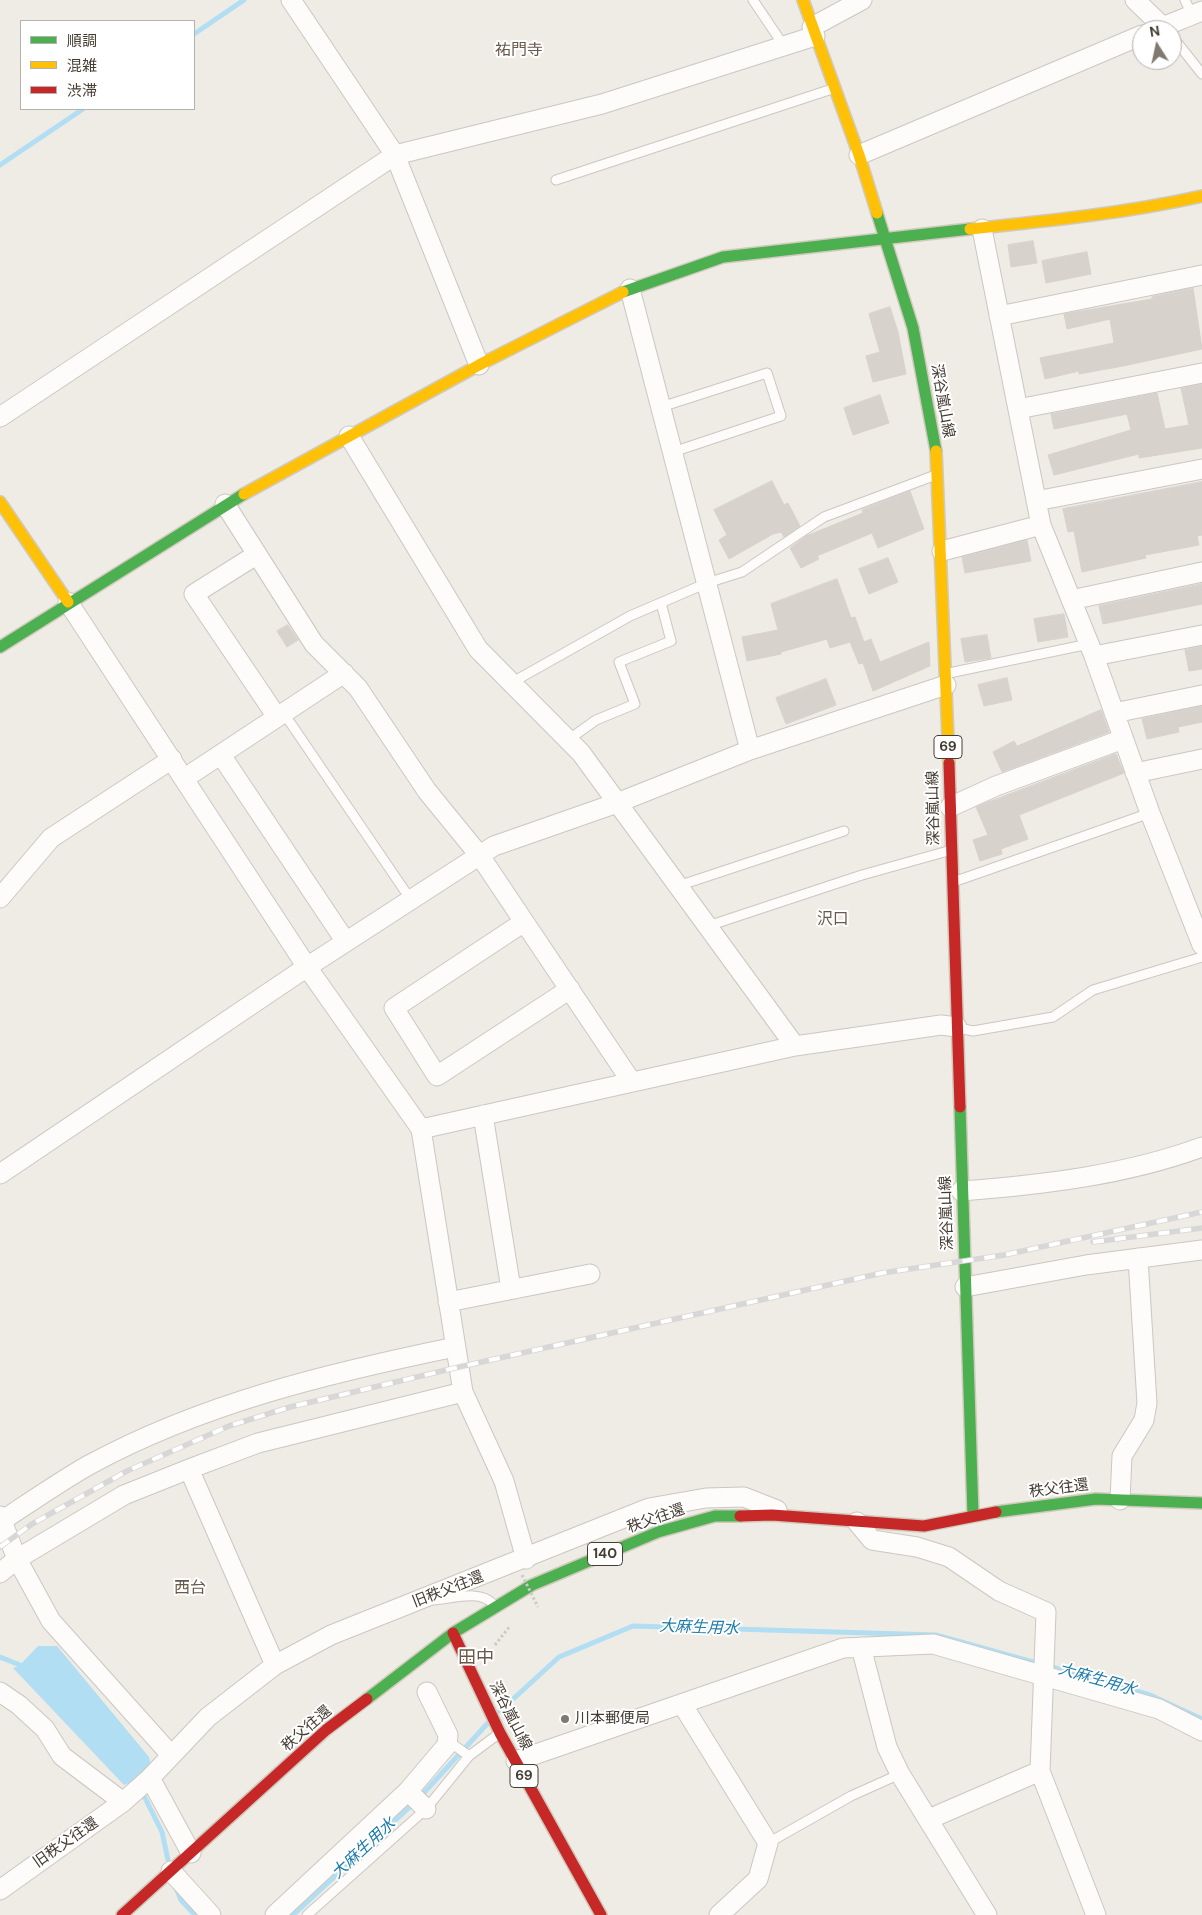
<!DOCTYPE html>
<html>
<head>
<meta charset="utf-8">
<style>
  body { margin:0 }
  #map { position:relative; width:1202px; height:1915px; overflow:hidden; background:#efebe5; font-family:"DM Sans","Noto Sans JP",sans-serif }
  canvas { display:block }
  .legend { position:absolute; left:20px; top:20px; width:175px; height:90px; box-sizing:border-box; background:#fff; border:1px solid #b5b1ad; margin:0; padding:6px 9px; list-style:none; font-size:15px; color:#453c32 }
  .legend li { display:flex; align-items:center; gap:10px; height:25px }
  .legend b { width:25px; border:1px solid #b5b1ad }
  .north { position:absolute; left:1132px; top:20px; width:50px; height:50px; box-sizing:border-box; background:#fff; border:1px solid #b5b1ad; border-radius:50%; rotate:350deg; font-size:14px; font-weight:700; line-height:20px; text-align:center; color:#453c32 }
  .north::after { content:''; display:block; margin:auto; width:18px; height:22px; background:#807971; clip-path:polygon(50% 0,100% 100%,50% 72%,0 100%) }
</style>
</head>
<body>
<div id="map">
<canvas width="1202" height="1915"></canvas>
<ul class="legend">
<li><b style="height:6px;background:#4caf50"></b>順調</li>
<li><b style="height:6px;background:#ffc107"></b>混雑</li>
<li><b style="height:6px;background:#c62828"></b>渋滞</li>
</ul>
<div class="north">N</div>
</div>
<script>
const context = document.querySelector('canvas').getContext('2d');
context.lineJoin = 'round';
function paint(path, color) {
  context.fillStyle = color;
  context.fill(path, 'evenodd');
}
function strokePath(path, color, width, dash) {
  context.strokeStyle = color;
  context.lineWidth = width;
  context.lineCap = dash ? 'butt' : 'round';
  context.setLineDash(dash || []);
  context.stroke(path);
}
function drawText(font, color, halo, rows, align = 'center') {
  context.font = font + ' "DM Sans","Noto Sans JP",sans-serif';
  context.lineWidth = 4;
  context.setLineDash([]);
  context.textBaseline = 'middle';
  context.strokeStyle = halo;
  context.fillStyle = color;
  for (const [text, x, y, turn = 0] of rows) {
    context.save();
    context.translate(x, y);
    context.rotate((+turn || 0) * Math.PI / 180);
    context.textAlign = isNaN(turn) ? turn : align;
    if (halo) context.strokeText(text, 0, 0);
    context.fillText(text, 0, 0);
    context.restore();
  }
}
paint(new Path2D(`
  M38,1646H57L149,1757L151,1766L136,1780L124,1785L13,1668L19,1666Z`), '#b1def2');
strokePath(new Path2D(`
  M194,34L244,0
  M0,165L83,109
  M0,1657L25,1667
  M1048,1666L1150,1695L1202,1719
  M500,1711L559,1657L633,1626L936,1635L1040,1664
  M142,1792L162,1832L168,1860
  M420,1797L487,1724
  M174,1883L181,1900L195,1915
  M293,1915L414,1803`), '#b1def2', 5);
const building = new Path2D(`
  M1033,241L1037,263L1011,267L1008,245Z
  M1087,252L1091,274L1046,283L1042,261Z
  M1193,288L1202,349L1123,366L1079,374V371L1045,379L1040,358L1114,343L1110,319L1067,329L1064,314L1152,299V297Z
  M890,307L898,332L906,374L873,382L866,356L880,352L869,314Z
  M1202,384V448L1139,458V454L1054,475L1048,455L1131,430L1127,414L1054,429L1051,414L1157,393L1165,429L1189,425L1181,388Z
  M880,395L889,423L853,435L844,408Z
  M772,481L784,505L788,503L800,526L784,537L781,532L773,534L729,559L719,540L727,535L714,510Z
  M1202,482V535L1197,536L1199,545L1145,555L1146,558L1082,572L1074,531L1068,532L1063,509Z
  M910,491L924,529L878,548L872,533L817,556L819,559L801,568L790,548L806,536L863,513L862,510Z
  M1027,540L1031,561L965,573L962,557Z
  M888,558L898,582L869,594L859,569Z
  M837,579L851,618L855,617L864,642L871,639L880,662L929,642L930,666L873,691L863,663L859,664L850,642L830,648L827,639L781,652V654L747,661L742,637L778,630L771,604Z
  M1202,584V604L1103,624L1099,606Z
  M1064,614L1068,637L1038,642L1034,619Z
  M288,625L298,640L287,647L277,631Z
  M987,635L991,658L965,662L961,639Z
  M1202,646V669L1189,671L1185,650Z
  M1007,678L1012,700L984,706L978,685Z
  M826,679L836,705L786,724L776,698Z
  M1202,706V722L1178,727L1179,732L1147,739L1142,719Z
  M1101,710L1109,732L1002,772L993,752L1014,741L1017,746Z
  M1116,754L1124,773L1019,815L1028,839L1001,849L1002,854L980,861L973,840L988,835L976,807Z`);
paint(building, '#d7d2cc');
strokePath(building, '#d7d2cb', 1);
const lane = new Path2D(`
  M753,0L784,46
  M1185,0L1192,15
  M1172,36L1202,74
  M556,180L832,89
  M661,407L767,373L781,416L673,452
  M949,673L1089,644
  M511,683L630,616L707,583L742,572L824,517L933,476
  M283,712L411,900
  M568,740L596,720L635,704L619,662L671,641L661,603
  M956,881L1150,813
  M678,886L844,831
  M708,926L862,875L948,851
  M959,1028L973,1031L1053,1017L1093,990L1202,957
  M434,1600C452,1599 480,1589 493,1604
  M447,1740L469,1756
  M768,1843L851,1796L900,1774
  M307,1915L426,1809L469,1756L497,1735`);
const street = new Path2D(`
  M291,0L395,155L479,365
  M1135,0L1163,27
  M812,27L862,0
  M1155,30L1202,11
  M859,155L1142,35
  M982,229L1041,525L1094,656L1150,813L1202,945
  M630,289L750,750
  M999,316L1202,275
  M1018,409L1202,373
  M0,417L395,155L602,104L815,36
  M349,436L478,649L581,753L795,1046
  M1036,501L1202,469
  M225,504L314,644L358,688L427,791L480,856L631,1081
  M942,551L1041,525
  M256,555L194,594L277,717
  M1071,600L1202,572
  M68,602L307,967L421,1129L463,1392L504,1481L526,1559
  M1094,656L1202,635
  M1114,713L1202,695
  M221,755L346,942
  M1135,773L1202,759
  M185,778L344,673
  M950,807L996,786L1123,739
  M0,898L51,838L172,759
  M524,922L394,1008L437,1076L570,989
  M483,1115L511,1289
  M421,1129L795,1046L941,1025L957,1027
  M0,1174L307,967L494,846L617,803L750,750L946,685
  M961,1191C1042,1185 1126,1175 1202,1147
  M965,1287L1086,1265L1202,1250
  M448,1302L590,1274
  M189,1469L275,1665
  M1120,1500L1122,1456L1144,1420L1147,1403L1138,1258
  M0,1516L17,1559L51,1621L171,1755
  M0,1522C29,1503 59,1482 89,1465C203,1403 329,1373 455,1347
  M857,1522L872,1540L917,1547L949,1557L999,1591L1046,1612L1040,1771L1096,1915
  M0,1573L17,1559L124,1495L189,1469L258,1443L463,1392
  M861,1647L887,1747L900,1774L987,1915
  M0,1692L19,1705L45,1729L62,1756L123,1802
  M682,1704L768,1843L758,1879L719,1915
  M516,1761L843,1648L933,1644L1159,1709L1202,1731
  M150,1778L191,1853
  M408,1791L426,1809
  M929,1819L1040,1771
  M171,1871L211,1915
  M0,1890L123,1802L150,1778L208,1717L275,1665L331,1635L649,1508L706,1498L744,1497L777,1510
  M275,1915L408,1791L447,1745L448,1735L427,1692`);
const fast = new Path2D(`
  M877,213L913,328L936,451
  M623,292L723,257L970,229
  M0,647L244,494
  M960,1107L973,1515
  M996,1512L1096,1499L1202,1503
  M367,1699L453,1633L532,1585L658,1532L715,1516H740`);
const slow = new Path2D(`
  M803,0L859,155L877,213
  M970,229C1048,221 1126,213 1202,196
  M936,451L949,763
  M244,494L479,365L623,292
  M0,502L68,602`);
const jam = new Path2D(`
  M949,763L960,1107
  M740,1516L772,1515L924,1526L996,1512
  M453,1633L500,1733L601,1915
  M122,1915L326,1730L367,1699`);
strokePath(lane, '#cbc7c1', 11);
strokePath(street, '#cbc7c1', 21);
strokePath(fast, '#d0cabc', 14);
strokePath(slow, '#d0cabc', 14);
strokePath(jam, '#d0cabc', 14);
strokePath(new Path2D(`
  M495,1645L510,1626`), '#cecac5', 3, [2.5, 2.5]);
strokePath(lane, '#fdfcfb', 9);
strokePath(street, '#fdfcfb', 19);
strokePath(fast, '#4caf50', 11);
strokePath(slow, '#ffc107', 11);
strokePath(jam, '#c62828', 11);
const rail = new Path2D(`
  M1093,1242L1202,1228
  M0,1547L32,1524L127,1471L229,1426L290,1407L459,1367L882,1273L1004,1255L1202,1212`);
strokePath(rail, '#d8d7d7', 5.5);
strokePath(rail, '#fff', 4, [11]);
strokePath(new Path2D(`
  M522,1575L538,1607`), '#cecac5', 3, [2.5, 2.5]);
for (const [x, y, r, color] of [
  [565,1719,5,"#807971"]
]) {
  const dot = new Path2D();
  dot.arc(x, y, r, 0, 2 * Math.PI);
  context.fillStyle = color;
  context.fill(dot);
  strokePath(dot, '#fff', 2);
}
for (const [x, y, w] of [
  [948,747,28],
  [605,1554,35],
  [524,1776,28]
]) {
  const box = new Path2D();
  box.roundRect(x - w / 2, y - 11.5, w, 23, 4);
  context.fillStyle = '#fff';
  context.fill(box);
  strokePath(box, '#453c32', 1);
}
drawText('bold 14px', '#453c32', null, [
  ["69",948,747],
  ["140",605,1554],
  ["69",524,1776]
]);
drawText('15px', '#453c32', '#fff', [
  ["深谷嵐山線",942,401,80],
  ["深谷嵐山線",934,808,-91],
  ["深谷嵐山線",947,1213,-92],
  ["秩父往還",1059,1489,-7],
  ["秩父往還",656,1519,-19],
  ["旧秩父往還",448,1590,-21],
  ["深谷嵐山線",510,1716,63],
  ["秩父往還",307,1729,-41],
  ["旧秩父往還",66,1843,-35]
]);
drawText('15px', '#453c32', '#fff', [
  ["川本郵便局",575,1719]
], 'left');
drawText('16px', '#695948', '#fff', [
  ["祐門寺",519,51],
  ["沢口",833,920],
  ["西台",190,1589]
]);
drawText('italic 16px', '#1e7baa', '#fff', [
  ["大麻生用水",699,1628,2],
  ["大麻生用水",1097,1680,16],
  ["大麻生用水",364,1849,-43]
]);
drawText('18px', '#695948', '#fff', [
  ["田中",476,1658]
]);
</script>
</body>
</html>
